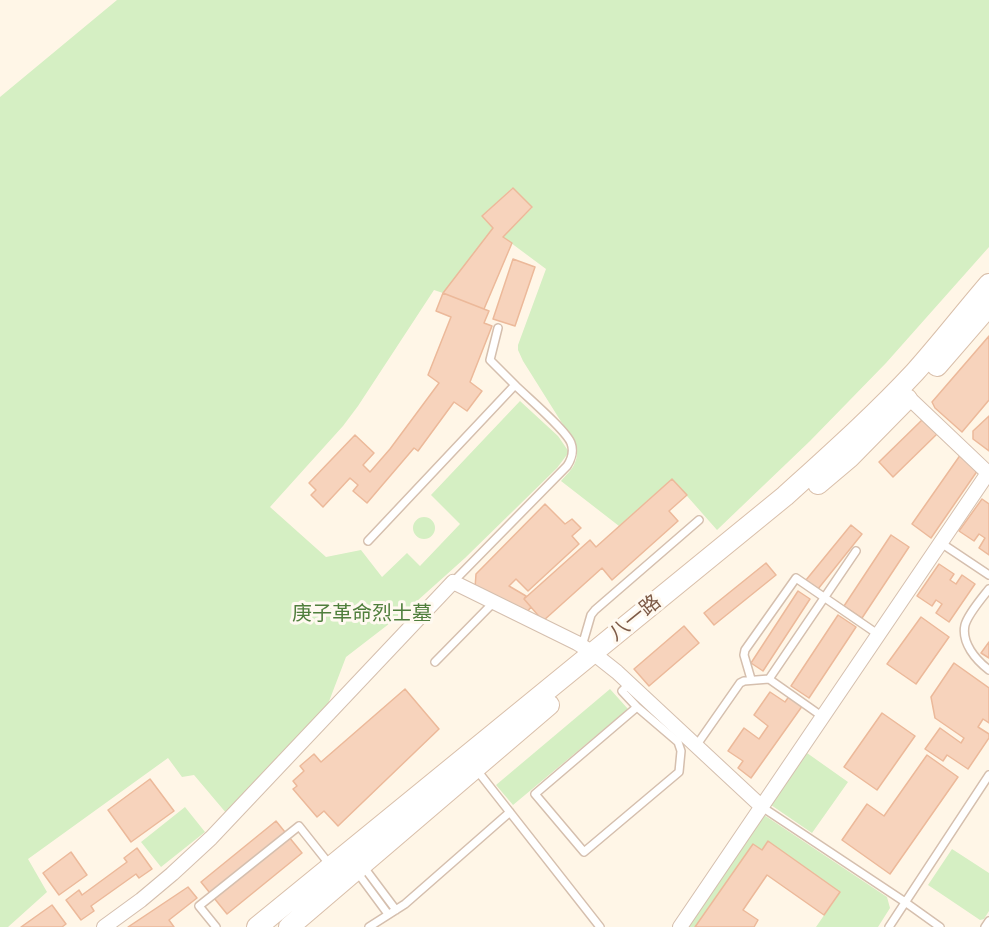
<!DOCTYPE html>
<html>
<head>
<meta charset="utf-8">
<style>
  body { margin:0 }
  canvas { display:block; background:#fff6e7 }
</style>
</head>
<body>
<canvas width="989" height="927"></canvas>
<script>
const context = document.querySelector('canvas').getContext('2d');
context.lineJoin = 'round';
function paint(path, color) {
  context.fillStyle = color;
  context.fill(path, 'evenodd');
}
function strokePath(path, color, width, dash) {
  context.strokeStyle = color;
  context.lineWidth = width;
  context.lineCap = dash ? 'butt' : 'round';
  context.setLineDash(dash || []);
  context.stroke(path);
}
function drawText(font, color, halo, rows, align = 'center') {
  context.font = font + ' Inter,"Noto Sans SC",sans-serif';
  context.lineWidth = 6;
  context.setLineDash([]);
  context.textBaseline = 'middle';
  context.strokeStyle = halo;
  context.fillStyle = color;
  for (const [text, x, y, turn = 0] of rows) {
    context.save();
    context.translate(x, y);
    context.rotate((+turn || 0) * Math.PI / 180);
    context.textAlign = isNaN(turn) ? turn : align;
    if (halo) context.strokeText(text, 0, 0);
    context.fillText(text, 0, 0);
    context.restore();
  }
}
paint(new Path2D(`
  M117,0H989V247L886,363L810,441L717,530L672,479L619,526L561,481C572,469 578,464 577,447L523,361L518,350V345L546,269L503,237L532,208L512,188L482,216L493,228L443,293L434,290L358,406L343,426L270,507L326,557L361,550L382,577L407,553L420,566L460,524L431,495L520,401L558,436L569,452L557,468L465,558L407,610L346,657L328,704L227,814L194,775L182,777L168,758L28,859L47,892L8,927H0V97Z
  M413 528a11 11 0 1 1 22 0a11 11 0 1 1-22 0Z
  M610,689L628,709L513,805L496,785Z
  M807,753L848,782L812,833L771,805Z
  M185,807L205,832L161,867L141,842Z
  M764,815L887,897L890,908L878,927H816L840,892L768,842L762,850L753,844L695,927H688Z
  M952,849L989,873V911L984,919L980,920L928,885Z`), '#d5efc3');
const building = new Path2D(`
  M513,188L532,207L503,237L512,243L484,309L443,293L493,228L482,216Z
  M513,259L535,267L515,326L493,319Z
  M443,293L489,311L484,323L492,326L470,382L482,391L467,411L454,402L418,451L414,448L367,503L353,491L358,485L350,478L323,507L311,495L316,490L309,483L355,435L374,453L363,465L370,472L390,449L439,383L428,375L451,317L436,311Z
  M989,336V400L962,432L935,408L932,402Z
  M989,416V451L973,439V431Z
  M922,420L937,434L893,477L879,462Z
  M961,454L980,467L931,538L912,524Z
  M672,479L687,495L669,511L678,521L612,580L602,568L543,621L524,599L590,540L596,547Z
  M982,499L989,504V555L979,548L985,538L979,534L974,541L959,531Z
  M545,504L565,524L572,519L581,528L572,536L579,544L528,591L516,579L509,586L526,596L524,599L531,607L527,612L475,588L476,574Z
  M851,525L862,534L818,589L806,580Z
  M891,535L909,547L862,618L844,606Z
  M766,563L776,575L714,625L704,613Z
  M939,564L954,574L950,580L956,584L962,575L975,584L949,622L936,613L942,604L936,600L932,606L917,596Z
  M798,591L810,599L763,671L751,663Z
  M838,615L856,627L809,698L791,686Z
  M921,617L949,637L916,684L887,664Z
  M684,626L699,643L649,686L634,669Z
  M989,642V658L981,653Z
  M954,663L989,688V723L983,719L978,727L989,734V738L968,769L947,755L943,761L925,749L940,728L961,743L964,738L935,718L931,697Z
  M405,689L439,729L338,826L324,811L317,817L293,789L297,786L293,781L304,771L300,766L314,754L321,762Z
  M770,692L785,702L790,695L803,705L751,778L738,768L743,761L728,751L744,728L759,739L768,726L754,715Z
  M882,713L915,736L877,790L844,767Z
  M927,755L958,777L890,874L842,840L867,804L884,816Z
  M150,779L174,811L131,842L108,810Z
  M276,821L302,853L227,914L201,882Z
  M768,841L840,892L824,915L767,875L743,910L758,920L754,927H695L753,844L762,850Z
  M137,848L152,869L139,878L136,874L91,906L94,911L81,920L66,900L79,890L82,895L127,862L124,858Z
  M71,852L87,875L59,895L43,873Z
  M188,887L197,898L169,920L174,927H128Z
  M52,905L66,924L62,927H21Z`);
paint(building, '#f7d3bc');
strokePath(building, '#ecb99a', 1.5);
const lane = new Path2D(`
  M498,328L490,360L515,385
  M368,541L515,385C527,397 566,430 571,443C574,451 571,460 567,466L453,582
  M941,543L989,575
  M989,589C982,598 968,614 965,625C961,643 976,660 989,670
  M582,646L591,615L595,610L699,520
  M435,662L493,603
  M751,679L744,655L745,650L796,578L879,635
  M769,679L856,551
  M629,684L622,691L637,707
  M637,707L678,742L681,751L679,772L584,852L535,794Z
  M696,746L740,683L744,681L769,679L823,717
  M476,769L600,927
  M762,807L905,902L940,927
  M363,866L396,910
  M357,872L388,914
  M216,927L199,906L299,826L330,865
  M369,927L405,904L510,812
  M889,927L989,775
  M985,927L989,921`);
const street = new Path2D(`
  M909,398L989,474
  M104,927L141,900L172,874L211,838L453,582L577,643L593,653L617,672L762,807
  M680,927L988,473`);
const secondary = new Path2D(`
  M937,366L989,306
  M818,484L850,457L907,399
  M257,927L785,496C829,456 874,416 915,372C941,343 964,313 989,284
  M289,927L549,705`);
strokePath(lane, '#d5bfae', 10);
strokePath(street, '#d5bfae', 16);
strokePath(secondary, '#d9bfaa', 22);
strokePath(lane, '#fff', 7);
strokePath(street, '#fff', 14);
strokePath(secondary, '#fff', 20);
drawText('20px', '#4f7e3c', '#fff9f0', [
  ["庚子革命烈士墓",362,614]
]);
drawText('20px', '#7d5a47', '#fff9f0', [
  ["八一路",635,618,-39]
]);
</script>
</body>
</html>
